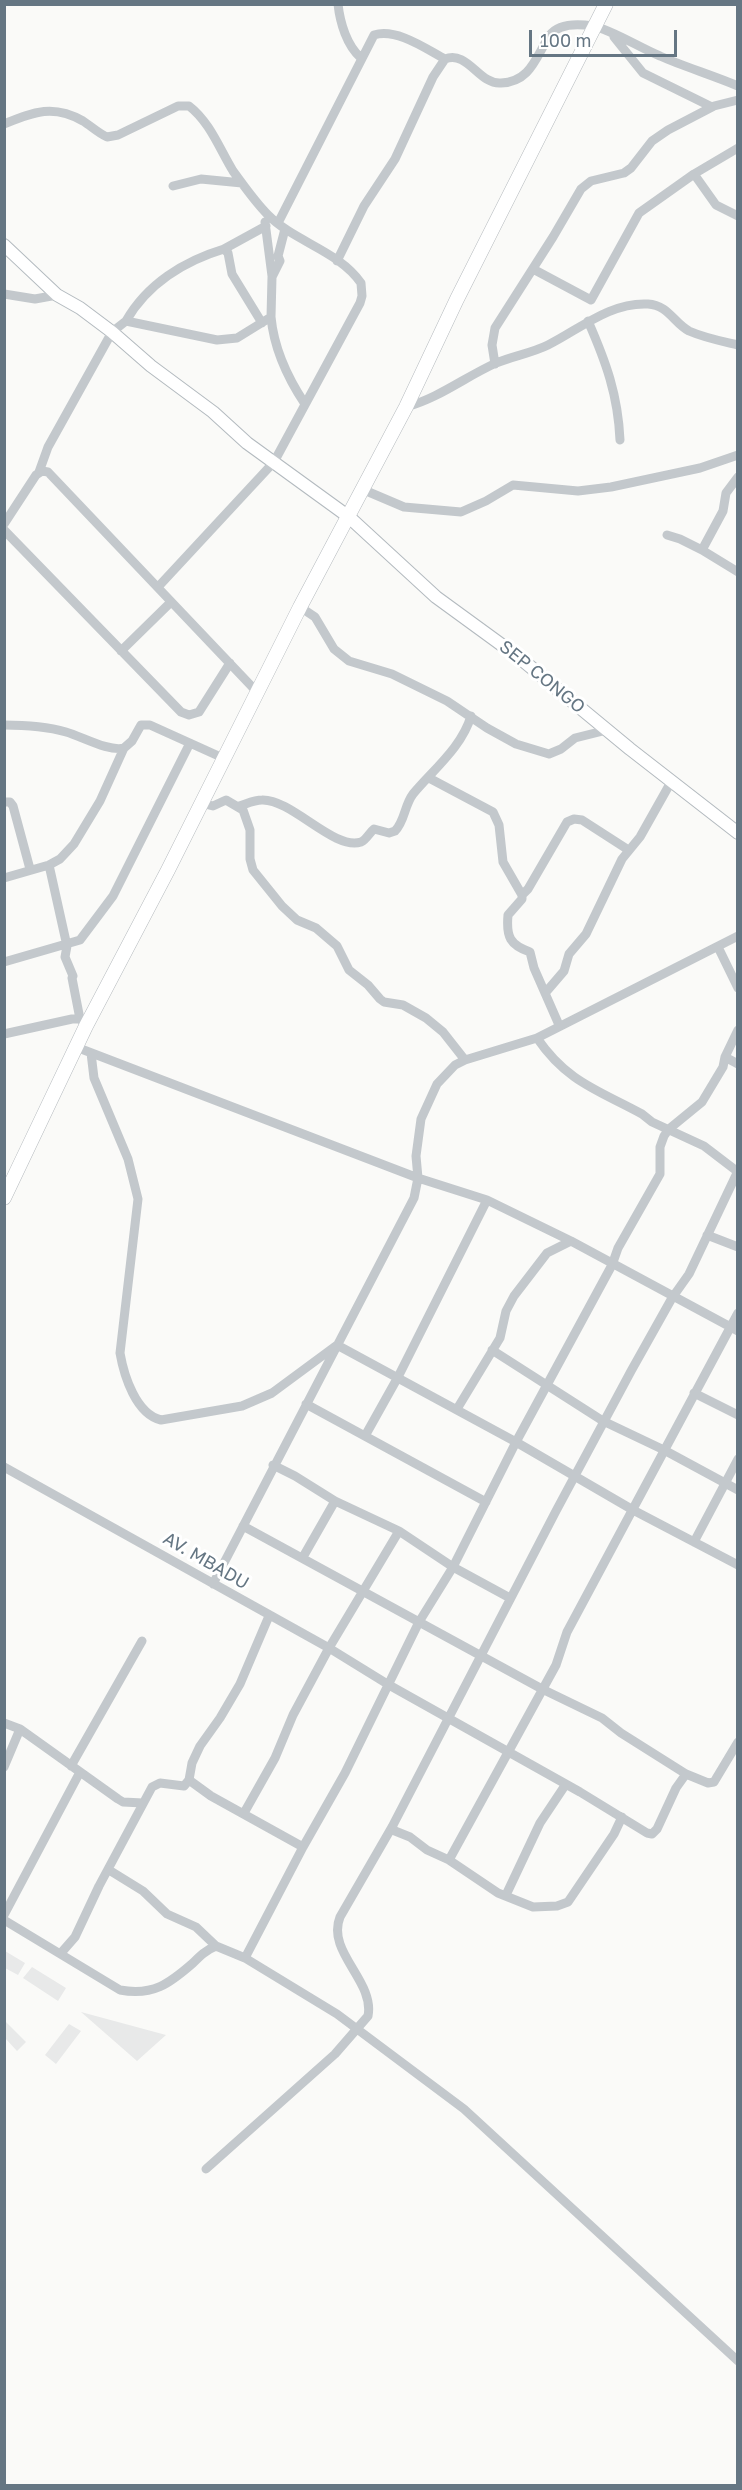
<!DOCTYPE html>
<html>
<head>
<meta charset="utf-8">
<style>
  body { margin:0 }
  #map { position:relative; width:742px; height:2490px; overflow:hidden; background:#fafaf8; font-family:"Golos Text",sans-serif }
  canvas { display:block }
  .frame { position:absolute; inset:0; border:6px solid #657683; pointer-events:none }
  .scale { position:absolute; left:529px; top:30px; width:148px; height:27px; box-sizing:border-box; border:3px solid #657683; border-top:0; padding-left:8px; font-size:18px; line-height:21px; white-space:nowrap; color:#657683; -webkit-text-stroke:4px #fff; paint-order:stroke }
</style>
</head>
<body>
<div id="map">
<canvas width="742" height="2490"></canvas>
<div class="frame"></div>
<div class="scale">100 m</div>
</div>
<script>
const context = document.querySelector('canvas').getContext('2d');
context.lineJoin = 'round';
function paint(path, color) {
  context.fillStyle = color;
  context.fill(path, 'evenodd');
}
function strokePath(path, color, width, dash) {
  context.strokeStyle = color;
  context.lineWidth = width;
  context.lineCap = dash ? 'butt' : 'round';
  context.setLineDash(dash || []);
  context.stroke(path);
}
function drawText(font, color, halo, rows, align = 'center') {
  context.font = font + ' "Golos Text",sans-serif';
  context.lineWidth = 6;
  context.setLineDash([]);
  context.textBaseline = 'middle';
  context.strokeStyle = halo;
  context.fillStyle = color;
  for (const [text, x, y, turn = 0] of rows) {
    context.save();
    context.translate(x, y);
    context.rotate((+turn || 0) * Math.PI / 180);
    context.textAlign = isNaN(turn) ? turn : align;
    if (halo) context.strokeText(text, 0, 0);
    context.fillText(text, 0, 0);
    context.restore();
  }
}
paint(new Path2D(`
  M5,1951L25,1963L18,1975L5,1968Z
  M32,1967L66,1988L58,2001L23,1978Z
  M81,2012L166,2035L137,2061Z
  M4,2020L26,2042L17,2051L5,2038Z
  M69,2024L81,2031L56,2064L45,2055Z`), '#e8e9e9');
const secondary = new Path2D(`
  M4,245L57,295L80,308L112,332L151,366L213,412L247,443L349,517L436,597L521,659L630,749L738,833`);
const primary = new Path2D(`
  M4,1198L86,1026L168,870L300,607L406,407L457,299L606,4`);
strokePath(secondary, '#b3babf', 14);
strokePath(primary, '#b5babe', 15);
strokePath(new Path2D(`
  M338,4C340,23 347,46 361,58
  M614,37L643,73L712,107
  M4,124C34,112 53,104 83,121C91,126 98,133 107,137L118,135L178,106H189C210,122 220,150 233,171C244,186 255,202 268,215C295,242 339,251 361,283L362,296L360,303L274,462L158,587
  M694,174L738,148
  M173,186L201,179L242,183
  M265,222L272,276
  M278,223L374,35C397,28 426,49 445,59C468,50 479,85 501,83C531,82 536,56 550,35C559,23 580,24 593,26C610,29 642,49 660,56C685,67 712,75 738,86
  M337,261L364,206L395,159L433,77L445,59
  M533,269L591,300L639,213L694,174L716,205L738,216
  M4,294L35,299L57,295
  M271,317C274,349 287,377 305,404
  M126,321C147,284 184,261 224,249
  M588,321C606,362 618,395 620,440
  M262,323L232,274L228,253L224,249L266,226
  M495,364L492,345L495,328L553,237L581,189L591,181L624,173L631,168L652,141L668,130L714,106L738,100
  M406,407C439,398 465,377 496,363C513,356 532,353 548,345C580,329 610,302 648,304C668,305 674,323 689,331C705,338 721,341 738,345
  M39,472L48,447L112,332L126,321L217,340L237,338L271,317L272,277L280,261L278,256L285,229
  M364,490L404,507L461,512L486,501L513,485L578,491L611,487L700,468L738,455
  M4,524L36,475L42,471L48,472L257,692
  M4,530L181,712L189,715L199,712L230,663
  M667,535L680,539L702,550L723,511L726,493L738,477
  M702,550L738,572
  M300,607L315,617L334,649L349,661L392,674L447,701L487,728L516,744L549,754L561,749L575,738L607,730
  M121,651L171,602
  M4,725C25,725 45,726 66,732C81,736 109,752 124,748
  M429,778L493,812L499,825L503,862L522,895
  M4,802H10L13,806L30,869
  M201,803L213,806L226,800L243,810L250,830V859L253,870L282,906L297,920L316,928L337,946L349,970L368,985L380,999L384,1002L403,1005L426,1018L443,1032L465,1060
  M239,806C246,804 254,800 262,800C292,799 334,851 361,842C367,839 369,833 374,829L389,833L395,831C405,821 404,806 413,794C433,770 462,747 471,716
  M49,865L67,946L65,957L73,976L72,978L80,1019
  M4,878L49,865L60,859L74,844L100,801L124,748L132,741L141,725H150L223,758
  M718,947L738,988
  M4,962L80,940L113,896L190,743
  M546,992L564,971L569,954L586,934L622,859L640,837L671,782
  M559,1025L534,968L530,952C510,945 506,937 508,915L522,899V895L528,889L567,822L574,819L582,820L627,849
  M4,1034L72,1019H80L83,1022
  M537,1038C567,1082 598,1090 642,1114L652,1122L704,1146L738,1172
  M76,1047L418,1178L487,1200L571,1241L738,1331
  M91,1053L94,1078L128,1159L138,1199L120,1353C124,1376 136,1414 161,1420L242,1406L272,1393L337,1345L516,1442L633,1510L738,1565
  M725,1057L738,1064
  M707,1235L738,1247
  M492,1350L603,1421L664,1450L738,1490
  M694,1393L738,1415
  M306,1404L486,1502
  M457,1409L500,1338L506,1311L514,1296L547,1253L571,1241
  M365,1436L398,1377L487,1200
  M273,1465L295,1476L335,1501L399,1531L453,1567L510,1598
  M4,1467L329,1648L389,1685L580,1792L647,1833L652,1834L657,1829L676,1788L686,1774
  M243,1526L542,1689L602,1718L621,1733L686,1774L708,1783L714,1782L738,1742
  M694,1542L738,1459
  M303,1557L335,1501
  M213,1584L414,1198L418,1178L416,1156L421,1119L437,1084L455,1065L465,1060L537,1038L738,936
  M4,1723L20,1729L118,1799L123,1802L143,1803
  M71,1766L142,1641
  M4,1767L20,1729
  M189,1780L211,1796L303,1847
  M244,1813L275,1758L293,1715L329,1648L399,1531
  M392,1827L395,1831L410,1837L427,1850L449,1860L498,1893L533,1907L557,1906L568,1902L614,1834L622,1817
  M449,1860L556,1665L567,1632L738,1313
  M109,1870L143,1891L167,1914L196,1927L216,1946
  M506,1895L540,1823L566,1784
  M4,1915L80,1772
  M4,1920L120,1990C153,1996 169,1984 193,1963C200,1956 206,1950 216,1946L245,1958L337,2014L464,2109L738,2361
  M61,1953L75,1937L99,1886L152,1787L160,1783L184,1786L189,1780L192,1763L200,1746L220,1718L240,1684L269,1616
  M245,1958L303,1847L345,1773L419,1622L453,1567L516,1442L612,1265L618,1248L660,1174V1147L664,1136L669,1129L702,1102L723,1067L725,1057L738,1030
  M206,2169L335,2054L368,2016C375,1981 326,1952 340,1917L392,1827L556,1511L631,1371L672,1298L689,1274L738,1171`), '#c3c8cc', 9);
strokePath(secondary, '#fff', 12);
strokePath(primary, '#fff', 14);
drawText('18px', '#657683', '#fff', [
  ["SEP CONGO",542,677,39],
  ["AV. MBADU",206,1561,30]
]);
</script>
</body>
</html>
